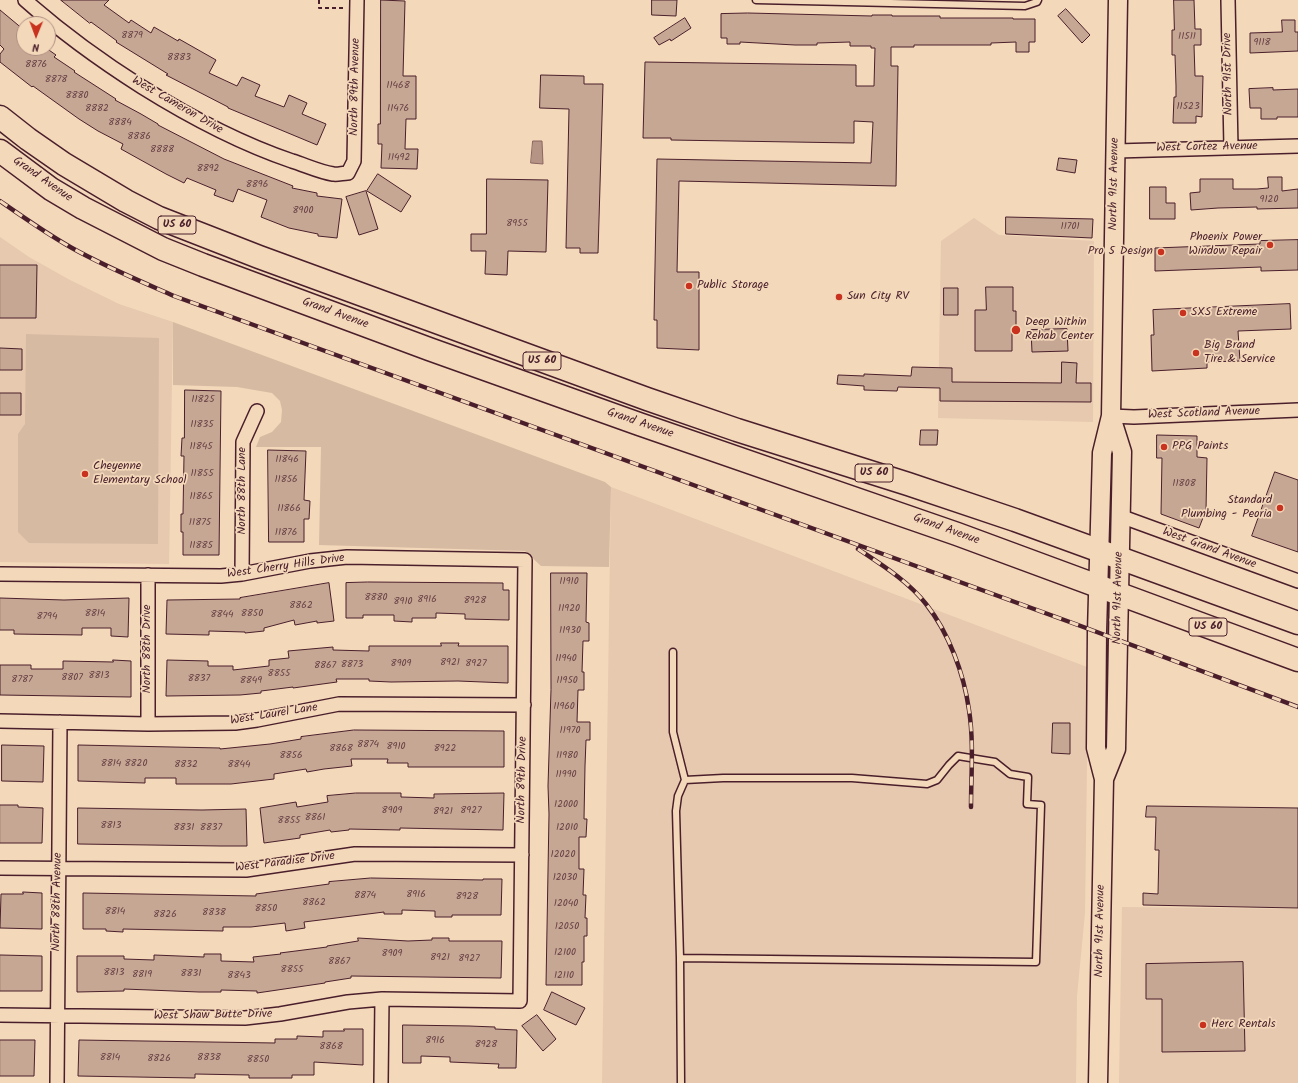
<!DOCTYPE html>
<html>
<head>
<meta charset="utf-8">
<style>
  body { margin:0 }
  #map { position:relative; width:1298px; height:1083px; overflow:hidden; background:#f3d8ba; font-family:Kalam,sans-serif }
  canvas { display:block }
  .north { position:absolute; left:16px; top:16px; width:40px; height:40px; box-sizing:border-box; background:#f3d8ba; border:1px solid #af8e81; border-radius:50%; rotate:181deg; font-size:11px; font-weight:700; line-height:16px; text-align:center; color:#4a1f2b }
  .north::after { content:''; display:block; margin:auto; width:14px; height:18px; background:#c8321e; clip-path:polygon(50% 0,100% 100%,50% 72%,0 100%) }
</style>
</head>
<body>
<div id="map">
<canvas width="1298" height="1083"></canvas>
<div class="north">N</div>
</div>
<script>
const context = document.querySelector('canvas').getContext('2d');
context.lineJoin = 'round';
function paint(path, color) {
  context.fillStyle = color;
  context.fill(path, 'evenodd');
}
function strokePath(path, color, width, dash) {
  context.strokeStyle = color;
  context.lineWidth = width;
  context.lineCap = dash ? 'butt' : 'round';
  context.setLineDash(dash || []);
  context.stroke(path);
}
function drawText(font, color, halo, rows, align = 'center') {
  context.font = font + ' Kalam,sans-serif';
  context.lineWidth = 3.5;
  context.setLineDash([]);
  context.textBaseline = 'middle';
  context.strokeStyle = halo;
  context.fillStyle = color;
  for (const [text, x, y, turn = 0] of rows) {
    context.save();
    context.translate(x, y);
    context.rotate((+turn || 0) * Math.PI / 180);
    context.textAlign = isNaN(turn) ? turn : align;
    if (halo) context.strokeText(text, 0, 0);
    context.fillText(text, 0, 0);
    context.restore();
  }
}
paint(new Path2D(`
  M974,218L999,235L1094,241L1093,422L938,418L941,241Z
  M0,237L29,257L70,280L119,304L173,322L169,564L0,562Z
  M611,487L1087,667L1088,687L1085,913L1077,996L1076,1083H602Z
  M1122,907L1298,909V1083H1119Z`), '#e6c9af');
paint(new Path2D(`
  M173,322L605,482L611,487L609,567L541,566L525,551L319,545L321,447H256L260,437L272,432L281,422L282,410L280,401L272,393L237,387L173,385Z
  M26,334L159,338L158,544L29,543L18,532V434L25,424Z`), '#d7baa2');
const water = new Path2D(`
  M533,141H542L543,164L531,163Z`);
paint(water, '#b59385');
strokePath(water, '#8a6561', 1);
const building = new Path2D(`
  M61,0H109L104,5L129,23L131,20L151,33L154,27L178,41L179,39L216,60L209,73L237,86L242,77L260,85L255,96L284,107L289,95L307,103L302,114L326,124L317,145L228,108V107L166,75L168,74L116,42L117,41L91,22L90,23Z
  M381,0L405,1L403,76H416V119H406L405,149H418L417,169L381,168L382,144H378V124H380Z
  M652,0H677L676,16L652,15Z
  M1174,0H1194L1195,29H1201V45H1194L1195,76H1203L1202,117L1196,116V123H1173L1174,97H1176V86L1175,55H1172V30H1174Z
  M1066,9L1090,35L1082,43L1058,16Z
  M0,10L24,30V48H46L56,55L54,57L75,71L74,72L116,99L115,100L141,114L158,124V125L224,159L293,186L292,188L317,193V196L342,199L337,238L318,236V234L289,228L261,217L267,200L238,189L233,202L214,195L216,190L187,178L184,183L166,174L121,149L123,144L98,131L79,119L33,86L32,87L0,62V54L4,49L0,45Z
  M748,13L872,16V15H892V16H940V18H1013V19H1035V42H1029V52H1016V42L991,43V45H914V47H891V66H898L896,186L679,181L677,272H699V350L657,348V320H654L657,159L871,163L873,122L854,121V143L671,140V138H643L645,62L856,65V86H874L875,48H871V46H850V42L817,43V45H795L740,42V44H727V38H721V14Z
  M685,18L691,28L671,41L670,39L659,45L654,38Z
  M1282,20H1295V32H1298V51L1250,53V33L1282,32Z
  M541,75L584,76V84H603L598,253H580V248H566L569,109L540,108Z
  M1273,88V90L1298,89V117H1277V119H1261V108H1250L1249,89Z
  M1059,158L1077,160L1075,173L1057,170Z
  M378,174L411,196L401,212L367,191Z
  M1268,177H1282V191L1298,189V208L1257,209V207L1218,208L1191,210L1190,193L1200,192V179H1233V189H1257L1268,188Z
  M487,179L548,180L546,252L508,251L507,275L485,274L486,251H471V234H486Z
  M1150,187H1166V203H1175V219H1150Z
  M366,191L378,229L359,235L346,197Z
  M1006,217L1093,219L1092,238L1006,234Z
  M1298,240V270L1261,271V267L1155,271V248L1260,244V241Z
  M0,265H37L36,318H0Z
  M986,287H1013V311H1016V328H1012V351H975V310H986Z
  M944,288H958V315H944Z
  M1290,304L1291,329L1238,331L1240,361L1207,362V368L1152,371L1151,335H1154L1153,310Z
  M1067,329L1068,351L1032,352L1031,330Z
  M0,348L22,349V370H0Z
  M1062,362L1077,363L1076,383H1091V402L940,401V388L898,387L897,391L864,390V386L837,384L838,375L864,376V374L911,376L912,367L952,368V382L1061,383Z
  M185,390L221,391L219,555H183V532H181V514H183L184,456H181L182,438H184Z
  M0,393H21V415H0Z
  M921,430H938L937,445H920Z
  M1157,435L1197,436V457L1207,458L1206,510L1199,528L1161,514L1162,458H1157Z
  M268,450L306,451L304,500L310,501L309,519H304V542H269Z
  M1275,472L1298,480V552L1252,536Z
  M551,573H587L586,622L589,623V641H583L582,672H584V690H578L577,722H590V740H586L585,766L584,819H587L586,837H579V869H584L583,895H586L585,918H587V936H584V962H582V985H546L549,814L548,786L551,690Z
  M368,582L503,583V590H509V620L465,619V614L436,613V618H412V622L394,621V615H363V618H346V583Z
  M329,583L334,621L317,623V621L295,625L294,620L264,628V631L245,633V632L209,631V635L166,634L167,600L240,599V598Z
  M0,598L64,600L129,598L128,637L111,636V628H82V635L14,634V630H0Z
  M441,643H459L458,646H508V683L458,681L391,682L369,681V679H336L337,682L293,688V687L261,691V693L240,695L166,696L167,660L208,661V666H233V670L269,666V660L289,658L288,651L333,647V650L369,651V646H441Z
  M113,660L131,661V697L0,695V665H31V669H63V661L113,662Z
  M1053,723H1070V754L1052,753Z
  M354,730L504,731V767H408V763H387L388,759H351L352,766L324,769L307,772L306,769L274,774V779L231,784H176V778H145V783L78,781V745L220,748V749L270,744L301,739V737Z
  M2,745L44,746L43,782L2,781Z
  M356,793H401V797L434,798V794L504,793L503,830L400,828V830L349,829V830L331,832L330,830L300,835V838L264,843L260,808L296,802L297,807L328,802L327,796Z
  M0,805H18V807L43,808L42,843H0Z
  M1147,806L1298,808V908L1143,905V893L1158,894L1159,850H1155L1156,817H1146Z
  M78,808L202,810L246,809L247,846H220L78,844Z
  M371,878L483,880V879H502L501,915H452V917H435V911L402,910V914H384V912L304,922L305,928L286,931L285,923L251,927H223V931L123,929V932L106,931V929H83V893L256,896V894L329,884V882Z
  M23,892L42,893V929L0,928L1,894H23Z
  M358,938L408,941L432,940V938H449V941H502L501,978L351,976V978L325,982V983L257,993V991L221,990V992H199L124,989V991L77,992V956H124V959L154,960V955L204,957V954H221V961L254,962L253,957L281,954L280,953L327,947V946L358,941Z
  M0,955L42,956V991H0Z
  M1243,962L1245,1051L1162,1052V999H1146V964Z
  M552,992L585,1008L576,1025L544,1010Z
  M537,1015L556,1039L543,1051L522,1026Z
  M403,1025L469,1026L495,1027V1029L517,1030L516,1068H498L499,1064L450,1062V1057L421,1056V1063H403Z
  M344,1029H363V1065L314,1062V1075H292V1078H249V1075L195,1074V1078L78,1076L79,1040L275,1043V1039H297V1036L323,1037V1031H344Z
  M0,1040H35L34,1076H0Z`);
paint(building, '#c6a794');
strokePath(building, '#4a1f2b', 1);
const service = new Path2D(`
  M756,0L1025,6L1037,2L1038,0
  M673,652V732L685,780
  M680,958L676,811L678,796L685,780L723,778H852L927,784L937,780L949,765L958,756L995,762L1010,774L1028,777L1027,804L1041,805L1036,962L680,958L681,1083`);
const minor = new Path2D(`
  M25,0C61,32 101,61 142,87C190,117 239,143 292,161C305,165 320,172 333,174C337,175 343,173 348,173L354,161L357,0
  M1228,0L1231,148
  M1116,151L1298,146
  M1111,416L1134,417L1298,410
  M1120,516L1298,581
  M0,574L221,576L242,574L310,561L347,557L525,560L520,1001L382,999L348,1002L280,1014L245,1018L0,1015
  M242,574L243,442L257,411
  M0,721L148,724L235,723L257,720L339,704L524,705
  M148,724V575
  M0,868L246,870L355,854L522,855
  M57,1083L60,722
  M381,1083L382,999`);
const secondary = new Path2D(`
  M1104,779L1116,749L1118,640L1122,452L1111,417
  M1098,1083L1104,779L1096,748L1097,632L1102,453L1111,416L1118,0`);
const trunk = new Path2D(`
  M0,117L28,139L64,164L126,201L159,218L259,257L647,399L737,430L908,484L1015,520L1298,623
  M0,151L51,189L83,208L163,249L203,265L429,349L639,424L957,534L1298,660`);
strokePath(service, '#4a1f2b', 9);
strokePath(minor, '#4a1f2b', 16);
strokePath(secondary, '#4a1f2b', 21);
strokePath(trunk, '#4a1f2b', 25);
strokePath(new Path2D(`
  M319,0V8H346`), '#4a1f2b', 2, [4, 3]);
strokePath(service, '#f3d8ba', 6);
strokePath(minor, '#f3d8ba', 13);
strokePath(secondary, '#f3d8ba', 18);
strokePath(trunk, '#f3d8ba', 22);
const rail = new Path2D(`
  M0,201C23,217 47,234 72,248C104,266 140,281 174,296L1078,625L1298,707
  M858,549C882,565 908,581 926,604C949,633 964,674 969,710C974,742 971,775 971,807`);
strokePath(rail, '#4a1f2b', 4.5);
strokePath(rail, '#f3d8ba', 3, [9]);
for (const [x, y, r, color] of [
  [1270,245,4,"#c8321e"],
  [1161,252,4,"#c8321e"],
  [689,286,4,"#c8321e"],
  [839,297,4,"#c8321e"],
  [1183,313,4,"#c8321e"],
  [1016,330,5,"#c8321e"],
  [1196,353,4,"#c8321e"],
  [1164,447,4,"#c8321e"],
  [85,474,4,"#c8321e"],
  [1280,508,4,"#c8321e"],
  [1203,1025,4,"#c8321e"]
]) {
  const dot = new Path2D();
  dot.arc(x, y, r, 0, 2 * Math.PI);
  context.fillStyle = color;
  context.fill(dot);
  strokePath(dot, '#f3d8ba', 1.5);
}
drawText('10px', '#694145', null, [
  ["8879",132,36],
  ["11511",1187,37],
  ["9118",1262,43],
  ["8883",179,58],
  ["8876",36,65],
  ["8878",56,80],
  ["11468",398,86],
  ["8880",77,96],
  ["11523",1188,107],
  ["8882",97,109],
  ["11476",398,109],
  ["8884",120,123],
  ["8886",139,137],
  ["8888",162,150],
  ["11492",399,158],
  ["8892",208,169],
  ["8896",257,185],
  ["9120",1269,200],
  ["8900",303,211],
  ["8955",517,224],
  ["11701",1070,227],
  ["11825",203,400],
  ["11835",202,425],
  ["11845",201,447],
  ["11846",287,460],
  ["11855",202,474],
  ["11856",286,480],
  ["11808",1184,484],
  ["11865",201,497],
  ["11866",289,509],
  ["11875",200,523],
  ["11876",286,533],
  ["11885",201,546],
  ["11910",569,582],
  ["8880",376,598],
  ["8916",427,600],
  ["8928",475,601],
  ["8910",403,602],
  ["8862",301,606],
  ["11920",569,609],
  ["8814",95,614],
  ["8850",252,614],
  ["8844",222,615],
  ["8794",47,617],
  ["11930",570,631],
  ["11940",566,659],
  ["8921",450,663],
  ["8909",401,664],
  ["8927",476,664],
  ["8873",352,665],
  ["8867",325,666],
  ["8855",279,674],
  ["8813",99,676],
  ["8807",72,678],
  ["8837",199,679],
  ["8787",22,680],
  ["8849",251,681],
  ["11950",567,681],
  ["11960",564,707],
  ["11970",570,731],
  ["8874",368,745],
  ["8910",396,747],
  ["8868",341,749],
  ["8922",445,749],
  ["8856",291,756],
  ["11980",567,756],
  ["8814",111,764],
  ["8820",136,764],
  ["8832",186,765],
  ["8844",239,765],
  ["11990",566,775],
  ["12000",566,805],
  ["8909",392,811],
  ["8927",471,811],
  ["8921",443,812],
  ["8861",315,818],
  ["8855",289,821],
  ["8813",111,826],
  ["8831",184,828],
  ["8837",211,828],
  ["12010",567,828],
  ["12020",563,855],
  ["12030",565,878],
  ["8916",416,895],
  ["8874",365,896],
  ["8928",467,897],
  ["8862",314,903],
  ["12040",566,904],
  ["8850",266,909],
  ["8814",115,912],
  ["8838",214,913],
  ["8826",165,915],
  ["12050",567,927],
  ["12100",565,953],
  ["8909",392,954],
  ["8921",440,958],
  ["8927",469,959],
  ["8867",339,962],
  ["8855",292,970],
  ["8813",114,973],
  ["8831",191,974],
  ["8819",142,975],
  ["8843",239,976],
  ["12110",564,976],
  ["8916",435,1041],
  ["8928",486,1045],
  ["8868",331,1047],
  ["8814",110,1058],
  ["8838",209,1058],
  ["8826",159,1059],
  ["8850",258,1060]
]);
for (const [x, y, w] of [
  [177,225,38],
  [542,361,38],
  [874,473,38],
  [1208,627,38]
]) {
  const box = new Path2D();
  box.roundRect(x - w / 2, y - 9, w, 18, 3);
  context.fillStyle = '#f3d8ba';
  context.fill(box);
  strokePath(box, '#4a1f2b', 1);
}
drawText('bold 11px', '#4a1f2b', null, [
  ["US 60",177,225],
  ["US 60",542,361],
  ["US 60",874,473],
  ["US 60",1208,627]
]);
drawText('12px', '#4a1f2b', '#f3d8ba', [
  ["North 91st Drive",1229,74,-91],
  ["North 89th Avenue",356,87,-89],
  ["West Cameron Drive",177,106,30],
  ["West Cortez Avenue",1207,148,-1],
  ["Grand Avenue",42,180,35],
  ["North 91st Avenue",1115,184,-89],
  ["Grand Avenue",335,314,20],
  ["West Scotland Avenue",1204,414,-2],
  ["Grand Avenue",640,424,19],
  ["North 88th Lane",243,491,-90],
  ["Grand Avenue",946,530,20],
  ["West Grand Avenue",1209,549,20],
  ["West Cherry Hills Drive",286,567,-8],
  ["North 91st Avenue",1119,598,-89],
  ["North 88th Drive",148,649,-90],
  ["West Laurel Lane",274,715,-9],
  ["North 89th Drive",523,780,-89],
  ["West Paradise Drive",285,863,-7],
  ["North 88th Avenue",58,902,-89],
  ["North 91st Avenue",1101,931,-89],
  ["West Shaw Butte Drive",213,1016,-1]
]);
drawText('12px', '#4a1f2b', '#f3d8ba', [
  ["Phoenix Power",1262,238,"right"],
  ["Window Repair",1262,252,"right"],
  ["Pro 5 Design",1153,252,"right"],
  ["Public Storage",697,286],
  ["Sun City RV",847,297],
  ["SXS Extreme",1191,313],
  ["Deep Within",1025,323],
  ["Rehab Center",1025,337],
  ["Big Brand",1204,346],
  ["Tire & Service",1204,360],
  ["PPG Paints",1172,447],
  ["Cheyenne",93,467],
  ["Elementary School",93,481],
  ["Standard",1272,501,"right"],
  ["Plumbing - Peoria",1272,515,"right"],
  ["Herc Rentals",1211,1025]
], 'left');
</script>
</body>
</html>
